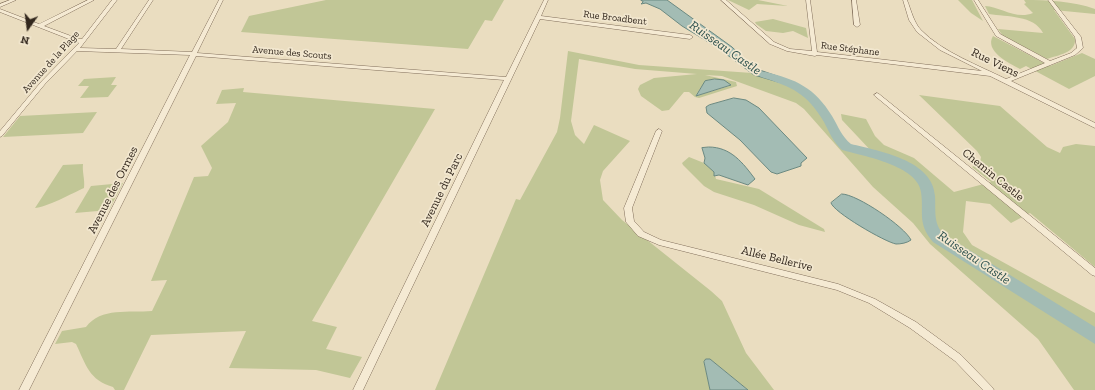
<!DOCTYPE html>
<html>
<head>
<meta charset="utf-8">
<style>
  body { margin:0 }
  #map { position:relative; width:1095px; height:390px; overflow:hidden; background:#eaddc0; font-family:"Zilla Slab",serif }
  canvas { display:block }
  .north { position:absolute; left:8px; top:8px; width:40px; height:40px; -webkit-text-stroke:3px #f2e7cf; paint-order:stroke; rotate:194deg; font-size:11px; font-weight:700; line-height:16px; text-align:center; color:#32271d }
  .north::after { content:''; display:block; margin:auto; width:14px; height:18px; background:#32271d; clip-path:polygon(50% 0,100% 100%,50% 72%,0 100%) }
</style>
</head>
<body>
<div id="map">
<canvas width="1095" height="390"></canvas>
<div class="north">N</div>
</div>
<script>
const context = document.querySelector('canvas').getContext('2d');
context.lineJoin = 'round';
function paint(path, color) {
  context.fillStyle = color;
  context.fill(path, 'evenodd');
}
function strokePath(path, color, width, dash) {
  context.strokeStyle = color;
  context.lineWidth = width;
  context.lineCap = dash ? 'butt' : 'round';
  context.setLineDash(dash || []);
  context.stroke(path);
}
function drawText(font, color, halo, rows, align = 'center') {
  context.font = font + ' "Zilla Slab",serif';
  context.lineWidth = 3.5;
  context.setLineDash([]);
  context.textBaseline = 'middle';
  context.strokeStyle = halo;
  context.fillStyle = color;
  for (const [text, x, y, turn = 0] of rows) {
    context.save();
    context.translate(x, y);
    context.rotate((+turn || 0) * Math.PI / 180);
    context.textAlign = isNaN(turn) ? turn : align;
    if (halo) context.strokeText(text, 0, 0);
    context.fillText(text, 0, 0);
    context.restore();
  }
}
paint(new Path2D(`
  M326,0H504L492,21L485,20L468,49L241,32L249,16Z
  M728,0H758L788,6L757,4L749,10Z
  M958,0H972L983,21L971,13Z
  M1024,0C1047,0 1073,1 1095,9V14L1054,10L1075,39C1076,53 1058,55 1047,59L1003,36L998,29L1043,33C1034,15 1007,17 989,14L985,6C1001,7 1016,20 1033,13L1024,4L1026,3Z
  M773,19L806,28L808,38L793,31L783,33L766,31L756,24L755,22Z
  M993,36L1050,66L1082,53L1095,59V76L1069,89L1026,66L1020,69C1009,63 984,51 993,36Z
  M568,51L639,65L752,73L778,82L782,80L787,82L806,91L815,100L841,141L847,147L874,154L842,120L841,114L866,119L875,136L884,145L914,158L954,192L991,182L972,167L980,162L981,157L977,151L919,95L1000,106L1047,147L1060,153L1063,147L1076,144L1095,146V267L1030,213L1011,223L990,204L966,201L963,232L972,245L1095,313V390H1074L1038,339L930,244L913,223L873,187L804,109L796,103L722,76L705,75L736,82L737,86L699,98L695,97L689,92H684L669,110L662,111L641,96L638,89L640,85L654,78L697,74L635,69L579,59L571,121L575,135L584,144L594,125L630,141L603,171L600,180L603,200L622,220L711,291L722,301L746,353L774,390H748L710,359L704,362L710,390H435L516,199L520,200L557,132L560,118ZM715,79L729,86L696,96C700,88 705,79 715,79Z
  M116,77L111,85H117L108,97L80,98L89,86H78L84,79Z
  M244,88L243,92L435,109L312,321L337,327L326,349L362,357L350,378L316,370L229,368L246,331L151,335L124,390H115L113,387C89,380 86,365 76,344L72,342L55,344L62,331L86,327C101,307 129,313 152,311L167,280L151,281L194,177L208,176L212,168L201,146L228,122L236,103L216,104L222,90Z
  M97,112L83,133L3,137L20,116Z
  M689,157L704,163L714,172L716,179L759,189L824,229L825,232L799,225L754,205L714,192L704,186L683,165L682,163Z
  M83,164C82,172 85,179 84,188C73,193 45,208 35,208L63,165Z
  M123,183L109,210L75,213L91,186Z`), '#c1c696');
const water = new Path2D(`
  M641,0H667L732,47L754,68L780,77L782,80L778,82L754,75L718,48L682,26L660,9L646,3L641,4L643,2Z
  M715,79L724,80L731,85L696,96L705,81Z
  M734,98L746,100L759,108L807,158L801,163V166L777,174L771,172L740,140L707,113L706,107L709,105Z
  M709,147C731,147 743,163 755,179L748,185L719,175L714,176V172L704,163L705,158L702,148Z
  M842,194C857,194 905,227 911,240C907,243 901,244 896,244C885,242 833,212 831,203Z
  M706,359H710L748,390H710L704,362Z`);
paint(water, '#a3bcb4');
strokePath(water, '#6b8981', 1);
paint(new Path2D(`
  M765,72C796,79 815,88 832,116C838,126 842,137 851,144C879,151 933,160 935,196C936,210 933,222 943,234L1095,327V344L933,242C917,223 924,213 921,192C918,166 864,156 842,150C834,143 829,132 824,122C807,93 792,87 761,77L759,75L761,73Z`), '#a3bcb4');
const minor = new Path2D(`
  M10,0H16L0,7V4Z
  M88,0H94L44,26L79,39H82L112,0H117L80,48L116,49L149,0H153L121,49L192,52L219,0H223L197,53L506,77L544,0H548L541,16L690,35L693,37L690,39L540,19L363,390H353L504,80L196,56L29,390H19L190,55L77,51L45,84L2,136L0,137V131L41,82L79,43L0,12V9L39,24Z
  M721,0H726L774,42L790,49L812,51L806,0H810L817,52L982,71L940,50L917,32L909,20L903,0H907C911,10 914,23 921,30C942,52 980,66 1006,79L1045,63L996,36L974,0H978L1000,34L1050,61L1071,53L1077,48L1075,37L1048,0H1052L1081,37L1083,48L1075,55L1011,81L1095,123V128L990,76L817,55L815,56L787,51L770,44Z
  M852,0H856L860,25L857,27L854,25Z
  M877,93L879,94L1095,268V276L1092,275L875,96L874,95Z
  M659,129L662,131L632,208L634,221L644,232L661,240L838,284L875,299L916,322L961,355L992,387L994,390H983L955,361L910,328L869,303L837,290L659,245L638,236L626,222L624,208L656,131Z`);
strokePath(minor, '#816e5a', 1);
paint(minor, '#f5ead3');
drawText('10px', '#32271d', '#f2e7cf', [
  ["Rue Broadbent",615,18,7],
  ["Rue Stéphane",850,49,7],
  ["Avenue des Scouts",292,53,5],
  ["Avenue de la Plage",51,62,-48]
]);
drawText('12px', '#32271d', '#f2e7cf', [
  ["Rue Viens",995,63,26],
  ["Chemin Castle",993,175,39],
  ["Avenue des Ormes",113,190,-63],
  ["Avenue du Parc",442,190,-64],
  ["Allée Bellerive",777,259,14]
]);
drawText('italic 13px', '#2d514e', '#f2e7cf', [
  ["Ruisseau Castle",725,48,35],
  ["Ruisseau Castle",974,258,34]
]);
</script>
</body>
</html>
